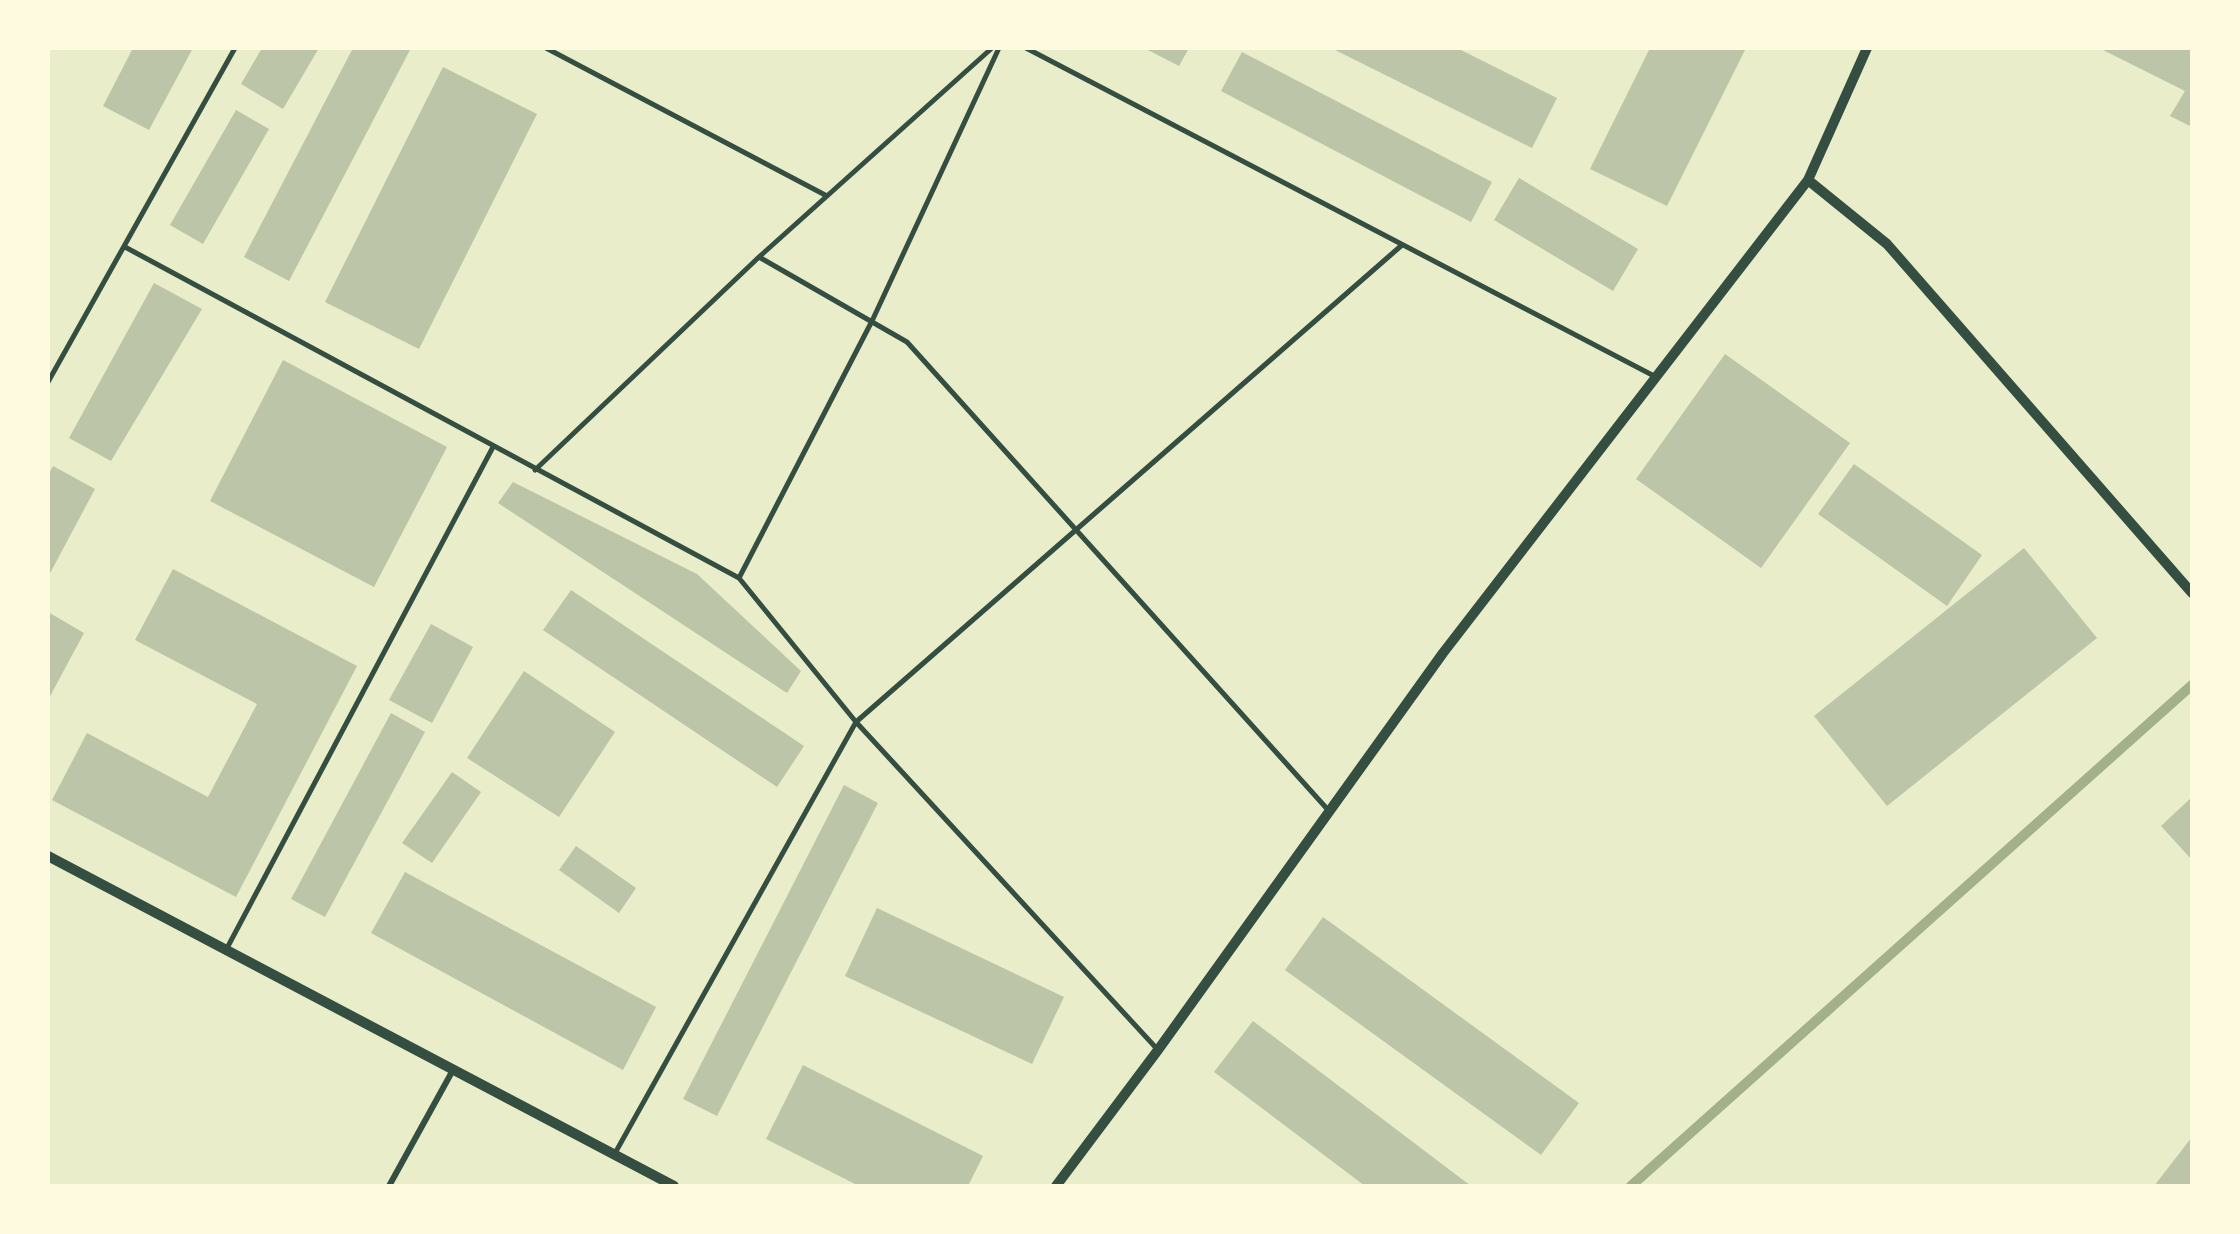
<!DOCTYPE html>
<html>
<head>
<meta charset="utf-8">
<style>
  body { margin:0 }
  #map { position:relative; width:2240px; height:1234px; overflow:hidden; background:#e9edc9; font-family:Georgia,serif }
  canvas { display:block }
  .frame { position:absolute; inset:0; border:50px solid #fefae0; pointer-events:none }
</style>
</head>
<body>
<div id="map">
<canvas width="2240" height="1234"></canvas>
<div class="frame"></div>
</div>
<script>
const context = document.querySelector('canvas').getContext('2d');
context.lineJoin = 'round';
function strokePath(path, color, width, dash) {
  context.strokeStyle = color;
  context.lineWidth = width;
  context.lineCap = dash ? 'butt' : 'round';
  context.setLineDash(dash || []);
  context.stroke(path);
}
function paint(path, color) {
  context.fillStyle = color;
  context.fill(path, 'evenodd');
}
strokePath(new Path2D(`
  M1631,1186L2192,685`), '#a3b18a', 10);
paint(new Path2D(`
  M133,48H193L149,130L103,106Z
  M262,48H319L283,109L241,84Z
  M353,48H411L289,281L244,257Z
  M1144,48H1189L1179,66Z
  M1331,48H1457L1557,98L1532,148Z
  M1650,48H1746L1667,206L1590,169Z
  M2099,48H2192V127L2170,116L2185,91Z
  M1242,52L1492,182L1471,222L1221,91Z
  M443,67L537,114L419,349L325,302Z
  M236,110L269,129L203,244L170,225Z
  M1519,178L1638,249L1613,291L1494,220Z
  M154,283L202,309L111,461L69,438Z
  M1725,354L1850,443L1761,568L1636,479Z
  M283,360L447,447L374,587L210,501Z
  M1854,464L1982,555L1947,606L1818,514Z
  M53,466L95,489L48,577V475Z
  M513,482L697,574L801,671L787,693L498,503Z
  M2024,548L2097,638L1887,806L1814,716Z
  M173,569L357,666L236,897L52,800L87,733L208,797L257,704L135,640Z
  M571,590L804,746L777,787L543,630Z
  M48,612L84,633L48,700Z
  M431,624L473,647L432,723L389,700Z
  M524,671L615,732L559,817L467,758Z
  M391,713L425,732L325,917L291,899Z
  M452,772L481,792L432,863L402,843Z
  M844,785L878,803L717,1116L683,1099Z
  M2192,797V860L2161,826Z
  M576,846L636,888L619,913L559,870Z
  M405,872L656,1007L623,1070L371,933Z
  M877,908L1064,997L1032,1064L845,976Z
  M1323,917L1579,1103L1541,1155L1285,970Z
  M1253,1021L1471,1186H1365L1214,1072Z
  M803,1065L983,1156L968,1186H859L766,1139Z
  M2192,1137V1186H2154Z`), '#bcc5a7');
strokePath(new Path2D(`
  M546,48L827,196
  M1026,48L1656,377
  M125,247L739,578L856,722L1158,1050
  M759,257L907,342L1329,811
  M48,382L235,48
  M535,470L759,257L992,48
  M739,578L872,321L999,48
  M226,950L493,447
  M614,1155L856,722L1402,245`), '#344e41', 5);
strokePath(new Path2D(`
  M389,1186L453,1070`), '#344e41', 6);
strokePath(new Path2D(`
  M1808,180L1887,244L2192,593
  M48,856L674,1186
  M1056,1186L1158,1050L1443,653L1808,180L1867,48`), '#344e41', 10);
</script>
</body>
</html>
